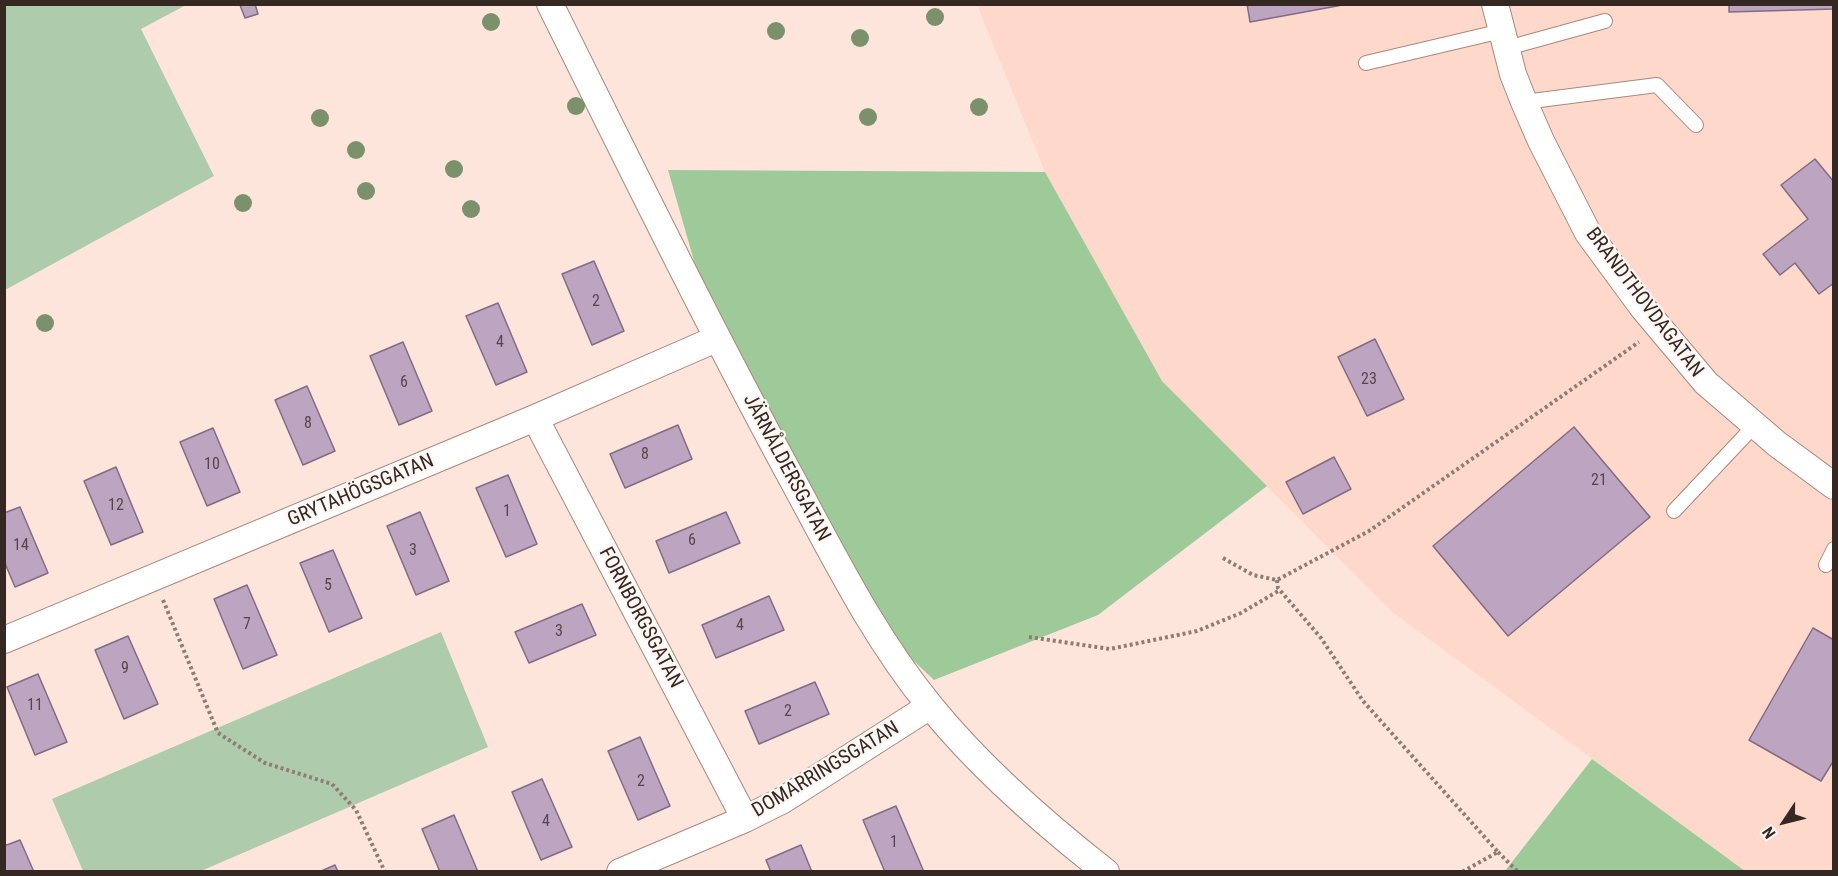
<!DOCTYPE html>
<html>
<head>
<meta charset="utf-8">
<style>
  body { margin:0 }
  #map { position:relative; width:1838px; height:876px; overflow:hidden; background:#fde5dc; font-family:"Roboto Condensed",sans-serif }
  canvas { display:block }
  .frame { position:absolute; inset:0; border:6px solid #352721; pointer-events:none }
  .north { position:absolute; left:1754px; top:792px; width:60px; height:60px; -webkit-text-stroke:4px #fef6f3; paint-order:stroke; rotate:235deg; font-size:16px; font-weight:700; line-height:24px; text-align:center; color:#352721 }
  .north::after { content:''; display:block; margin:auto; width:21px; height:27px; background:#352721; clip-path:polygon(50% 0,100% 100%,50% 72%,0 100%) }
</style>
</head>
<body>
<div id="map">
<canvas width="1838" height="876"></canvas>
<div class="frame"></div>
<div class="north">N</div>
</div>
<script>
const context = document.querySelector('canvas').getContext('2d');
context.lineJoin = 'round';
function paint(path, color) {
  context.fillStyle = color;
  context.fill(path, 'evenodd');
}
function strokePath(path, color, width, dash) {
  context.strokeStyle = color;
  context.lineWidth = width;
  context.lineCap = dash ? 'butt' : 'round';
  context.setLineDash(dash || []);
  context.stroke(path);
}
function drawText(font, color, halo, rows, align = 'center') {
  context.font = font + ' "Roboto Condensed",sans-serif';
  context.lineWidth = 4.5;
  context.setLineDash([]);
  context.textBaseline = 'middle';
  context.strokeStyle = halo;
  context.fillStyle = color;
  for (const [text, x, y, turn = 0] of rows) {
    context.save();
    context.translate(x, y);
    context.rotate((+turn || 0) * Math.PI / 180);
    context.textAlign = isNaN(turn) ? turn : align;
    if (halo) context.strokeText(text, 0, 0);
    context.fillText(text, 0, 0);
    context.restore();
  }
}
paint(new Path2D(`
  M977,5H1833V871H1745L1392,612L1162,381L1045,172Z`), '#fed9cb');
paint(new Path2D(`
  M5,4L186,5L141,29L214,176L5,290Z
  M441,632L488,747L201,871H83L52,799Z`), '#aeccac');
paint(new Path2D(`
  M668,170L1045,172L1162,381L1267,486L1098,615L934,680L883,632L716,338Z
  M1592,759L1745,871H1505Z`), '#9eca9a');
const building = new Path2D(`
  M243,4H255L258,14L245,18L240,5Z
  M1247,4H1348L1250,22Z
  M1729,4H1834V9L1729,12Z
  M1815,159L1834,182V283L1819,294L1795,263L1780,275L1763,254L1808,219L1781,185Z
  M594,261L624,331L592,345L562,274Z
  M498,303L527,372L496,385L466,316Z
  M1375,339L1404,399L1367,416L1338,357Z
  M403,342L432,411L399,425L370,356Z
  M307,386L335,451L303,465L275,400Z
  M678,425L692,459L625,488L610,454Z
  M1574,427L1650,517L1508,636L1433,546Z
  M213,428L240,492L207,506L180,442Z
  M1334,457L1351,489L1303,514L1286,482Z
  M116,467L143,532L111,545L84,481Z
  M508,475L537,544L506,557L476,488Z
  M20,507L48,573L15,587L4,561V513Z
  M420,512L449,581L416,595L387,526Z
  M726,512L740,543L669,573L656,541Z
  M333,550L362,618L329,632L300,563Z
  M247,585L277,655L243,669L214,599Z
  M769,596L784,630L716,658L702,625Z
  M582,604L596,635L529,663L515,632Z
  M1813,628L1834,640V760L1821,781L1749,740Z
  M128,636L158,704L124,719L95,650Z
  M38,674L67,742L35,755L7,687Z
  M815,682L829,714L759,744L745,711Z
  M640,737L670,806L638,820L608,751Z
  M542,779L572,847L541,860L512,792Z
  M896,806L924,872H885L863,820Z
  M454,815L478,872H440L422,829Z
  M20,840L34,872H4V846Z
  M801,845L812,872H771L766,860Z
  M335,865L338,872H319Z`);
paint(building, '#bda5c1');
strokePath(building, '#816b85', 1.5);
const lane = new Path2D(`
  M1507,48L1605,21
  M1366,63L1502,31
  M1524,102L1657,85L1696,125
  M1674,511L1755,425
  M1826,565L1834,549`);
const street = new Path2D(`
  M550,4C627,159 703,314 785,466C830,548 871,634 931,707C979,766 1046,825 1106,872
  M1495,4L1513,74L1524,102L1541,141L1588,233L1643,308L1706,383L1777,444L1834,486
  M535,418L745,819
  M4,640L535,418L716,339
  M620,872L745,819L783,800L930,706`);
strokePath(lane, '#aa887a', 16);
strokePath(street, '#aa887a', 28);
strokePath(new Path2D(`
  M1223,558L1253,575L1277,580L1369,531L1639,342
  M1277,580L1278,588L1321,638L1363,701L1498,852L1462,872
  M163,600L218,733L265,763L332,784L356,810L385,872
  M1029,637L1110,649L1197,631L1241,613L1280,590
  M1498,852L1518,872`), '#8f7d75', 4, [3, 3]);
strokePath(lane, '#fff', 14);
strokePath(street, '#fff', 26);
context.fillStyle = '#7b916b';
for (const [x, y] of [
  [935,17],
  [491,22],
  [776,31],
  [860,38],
  [576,106],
  [979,107],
  [868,117],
  [320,118],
  [356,150],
  [454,169],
  [366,191],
  [243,203],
  [471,209],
  [45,323]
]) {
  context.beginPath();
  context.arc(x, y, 9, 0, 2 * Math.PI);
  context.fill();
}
drawText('16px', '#574649', null, [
  ["2",596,302],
  ["4",500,343],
  ["23",1369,380],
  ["6",404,383],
  ["8",308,424],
  ["8",645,455],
  ["10",212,465],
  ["21",1599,481],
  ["12",116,506],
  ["1",507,512],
  ["6",692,541],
  ["14",21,546],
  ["3",413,551],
  ["5",328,586],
  ["7",247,625],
  ["4",740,626],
  ["3",559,632],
  ["9",125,669],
  ["11",35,706],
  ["2",788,712],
  ["2",641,782],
  ["4",546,822],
  ["1",894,843]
]);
drawText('20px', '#352721', '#fef6f3', [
  ["BRANDTHOVDAGATAN",1644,303,53],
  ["JÄRNÅLDERSGATAN",786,468,62],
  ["GRYTAHÖGSGATAN",361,491,-23],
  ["FORNBORGSGATAN",640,618,62],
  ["DOMARRINGSGATAN",826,770,-31]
]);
</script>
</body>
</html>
